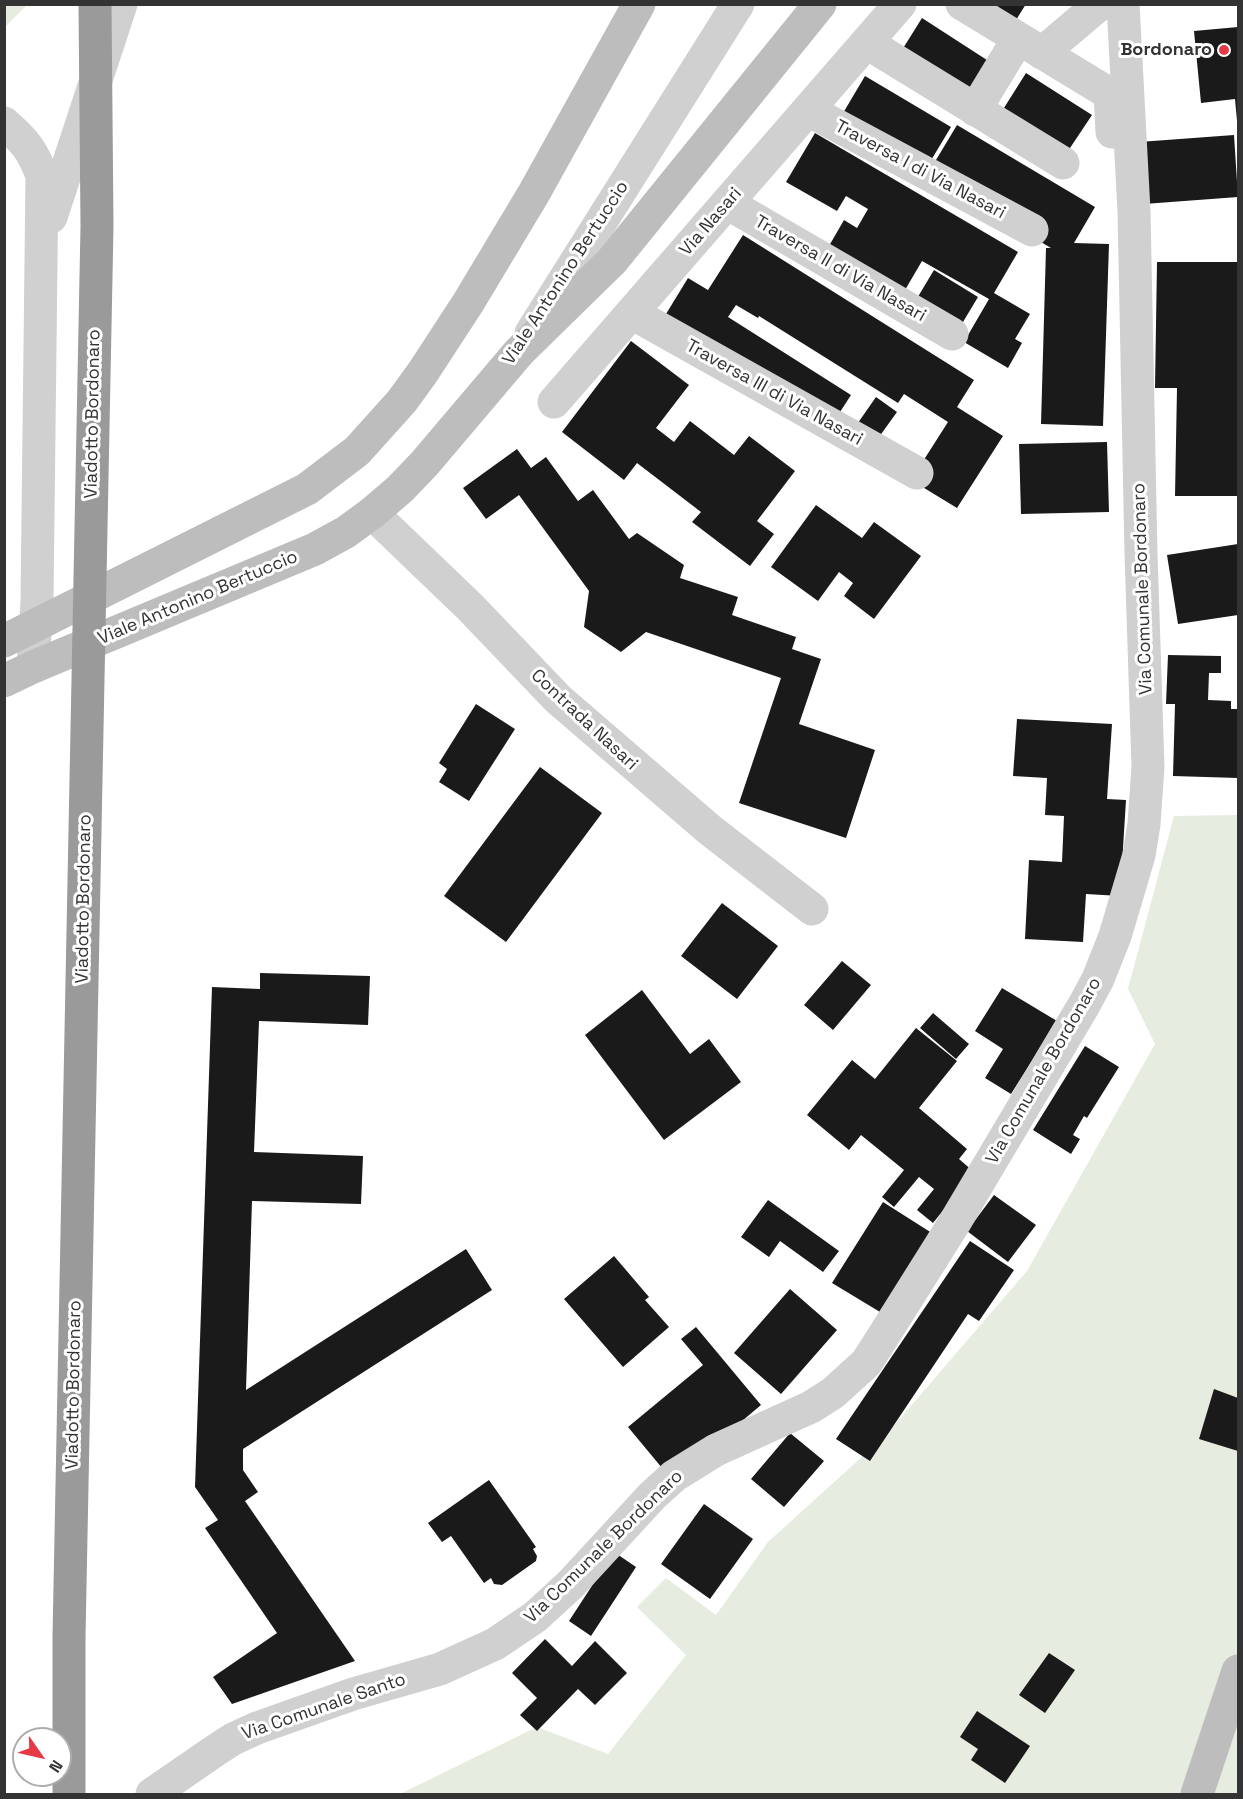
<!DOCTYPE html>
<html>
<head>
<meta charset="utf-8">
<style>
  body { margin:0 }
  #map { position:relative; width:1243px; height:1799px; overflow:hidden; background:#fff; font-family:"Space Grotesk",sans-serif }
  canvas { display:block }
  .frame { position:absolute; inset:0; border:6px solid #333; pointer-events:none }
  .north { position:absolute; left:12px; top:1727px; width:60px; height:60px; box-sizing:border-box; background:#fff; border:2px solid #adadad; border-radius:50%; rotate:124deg; font-size:16px; font-weight:700; line-height:24px; text-align:center; color:#333 }
  .north::after { content:''; display:block; margin:auto; width:21px; height:27px; background:#e63946; clip-path:polygon(50% 0,100% 100%,50% 72%,0 100%) }
</style>
</head>
<body>
<div id="map">
<canvas width="1243" height="1799"></canvas>
<div class="frame"></div>
<div class="north">N</div>
</div>
<script>
const context = document.querySelector('canvas').getContext('2d');
context.lineJoin = 'round';
function paint(path, color) {
  context.fillStyle = color;
  context.fill(path, 'evenodd');
}
function strokePath(path, color, width, dash) {
  context.strokeStyle = color;
  context.lineWidth = width;
  context.lineCap = dash ? 'butt' : 'round';
  context.setLineDash(dash || []);
  context.stroke(path);
}
function drawText(font, color, halo, rows, align = 'center') {
  context.font = font + ' "Space Grotesk",sans-serif';
  context.lineWidth = 6;
  context.setLineDash([]);
  context.textBaseline = 'middle';
  context.strokeStyle = halo;
  context.fillStyle = color;
  for (const [text, x, y, turn = 0] of rows) {
    context.save();
    context.translate(x, y);
    context.rotate((+turn || 0) * Math.PI / 180);
    context.textAlign = isNaN(turn) ? turn : align;
    if (halo) context.strokeText(text, 0, 0);
    context.fillText(text, 0, 0);
    context.restore();
  }
}
paint(new Path2D(`
  M5,4L27,5L5,27L4,5Z
  M1238,815V1794H400L537,1727L608,1754L686,1655L637,1607L666,1578L716,1615L768,1542L885,1436L1027,1271L1155,1044L1128,989L1174,816Z`), '#e6ecdf');
paint(new Path2D(`
  M975,4H1026L1011,28Z
  M922,18L990,62L965,101L897,58Z
  M1238,27V121H1237L1235,99L1201,103L1194,31Z
  M1026,73L1092,115L1062,160L997,119Z
  M865,76L951,127L918,182L833,130Z
  M957,125L1095,207L1074,243L1109,244L1103,426L1041,424L1046,248H1051L927,175Z
  M815,133L1018,252L994,293L1030,314L1015,339L1022,343L1008,368L964,342L989,299L922,261L898,302L822,258L844,220L857,228L868,209L846,196L837,211L786,182Z
  M1234,135L1238,197L1144,204L1139,142Z
  M743,235L974,380L957,407L1003,436L957,508L911,480L948,422L904,394L898,403L759,316L758,318L736,305L728,317L851,395L829,429L655,332L688,278L708,290Z
  M1157,262H1238V496H1175L1177,388H1155Z
  M934,270L978,297L951,342L907,315Z
  M631,341L689,385L656,428L674,442L690,421L734,455L749,436L795,471L757,521L774,534L750,566L692,522L701,512L637,463L624,480L562,432Z
  M876,397L897,412L874,444L853,430Z
  M1107,442L1109,512L1021,514L1019,444Z
  M517,449L531,468L546,457L578,501L593,490L629,539L637,533L684,565L680,578L738,597L732,615L796,637L792,649L821,659L799,724L875,750L846,838L739,803L781,678L646,632L621,652L584,627L589,591L519,495L486,519L463,488Z
  M816,505L862,538L874,522L921,556L874,619L844,596L853,583L839,572L818,601L771,567Z
  M1238,544V615L1178,624L1167,555Z
  M1168,655L1221,656V673H1209L1208,700L1231,701V709H1238V778L1173,776L1175,704H1166Z
  M476,704L515,729L469,801L439,782L447,769L439,763Z
  M1017,719L1112,724L1107,799L1126,800L1120,896L1086,894L1083,942L1025,939L1029,860L1062,862L1064,816L1045,815L1047,778L1013,776Z
  M540,767L602,813L506,942L444,896Z
  M722,903L778,946L737,999L681,956Z
  M842,961L871,985L833,1030L804,1005Z
  M260,973L370,976L368,1025L259,1021L254,1152L363,1156L361,1204L252,1201L246,1390L466,1249L492,1290L243,1449V1470L258,1492L245,1501L355,1661L232,1704L213,1677L277,1633L205,1528L218,1520L195,1487L212,987L260,989Z
  M1002,988L1057,1021L1011,1094L985,1078L1003,1049L975,1031Z
  M642,990L690,1054L709,1039L741,1082L664,1140L585,1035Z
  M933,1013L969,1044L956,1059L920,1028Z
  M916,1028L957,1061L919,1108L967,1149L959,1159L974,1172L933,1223L917,1210L934,1189L919,1177L894,1207L882,1197L904,1170L861,1135L849,1150L807,1115L852,1060L875,1079Z
  M1085,1046L1119,1067L1087,1118L1084,1116L1073,1135L1080,1139L1071,1154L1033,1130Z
  M994,1195L1036,1225L1008,1262L967,1231Z
  M768,1200L839,1251L823,1272L780,1241L769,1257L741,1237Z
  M883,1202L935,1235L885,1315L832,1283Z
  M970,1241L1014,1270L979,1321L968,1314L870,1461L836,1439Z
  M614,1256L649,1297L645,1300L669,1327L623,1367L564,1299Z
  M790,1289L837,1330L781,1394L734,1353Z
  M696,1327L761,1405L672,1480L628,1427L703,1365L681,1339Z
  M1214,1389L1238,1398V1451L1199,1439Z
  M790,1433L824,1461L784,1507L751,1479Z
  M489,1480L536,1547L533,1549L537,1556L536,1561L502,1585L494,1584L491,1578L484,1583L451,1536L442,1542L428,1523Z
  M704,1504L753,1539L710,1599L661,1564Z
  M614,1552L636,1567L591,1636L569,1621Z
  M545,1639L572,1666L595,1641L627,1673L595,1705L578,1689L537,1731L520,1715L537,1698L512,1673Z
  M1049,1653L1075,1670L1045,1713L1019,1695Z
  M977,1711L1030,1746L1005,1783L971,1760L978,1749L960,1737Z`), '#1a1a1a');
strokePath(new Path2D(`
  M962,4L1110,94L1112,132
  M867,43L1063,163
  M1042,53L1100,4
  M808,110L1032,230
  M975,110L1018,39
  M4,123C25,141 33,151 42,176L37,601L33,667
  M727,203L952,334
  M51,217L121,4
  M632,313L917,473
  M531,333L738,4
  M554,402L900,4
  M372,513L470,607L558,699L710,830L812,909
  M152,1794L216,1750L233,1739L257,1728L353,1694L440,1669L495,1644L535,1617L571,1584L652,1496L674,1476L716,1450L811,1407L833,1393L866,1363L879,1343L955,1222L1084,1005L1098,979L1115,936L1139,855L1144,824L1148,767L1141,554L1134,211L1123,4`), '#d0d0d0', 33);
strokePath(new Path2D(`
  M4,641L307,489L357,451L402,401L423,372L468,303L534,193L639,4
  M4,681L33,667L315,549L346,532L372,513L400,489L424,464L519,352L612,261L820,4
  M1197,1794L1238,1671`), '#bdbdbd', 33);
strokePath(new Path2D(`
  M69,1794V1636L97,226L95,4`), '#9a9a9a', 33);
for (const [x, y, r, color] of [
  [1224,50,6,"#e63946"]
]) {
  const dot = new Path2D();
  dot.arc(x, y, r, 0, 2 * Math.PI);
  context.fillStyle = color;
  context.fill(dot);
  strokePath(dot, '#fff', 2);
}
drawText('bold 18px', '#333', '#fff', [
  ["Bordonaro",1212,50]
], 'right');
drawText('18px', '#333', '#fff', [
  ["Traversa I di Via Nasari",920,170,28],
  ["Via Nasari",711,222,-49],
  ["Traversa II di Via Nasari",840,269,30],
  ["Viale Antonino Bertuccio",566,273,-57],
  ["Traversa III di Via Nasari",774,393,29],
  ["Viadotto Bordonaro",93,414,-89],
  ["Via Comunale Bordonaro",1143,589,-92],
  ["Viale Antonino Bertuccio",198,598,-23],
  ["Contrada Nasari",584,720,43],
  ["Viadotto Bordonaro",84,899,-89],
  ["Via Comunale Bordonaro",1044,1071,-60],
  ["Viadotto Bordonaro",74,1385,-89],
  ["Via Comunale Bordonaro",604,1547,-44],
  ["Via Comunale Santo",324,1707,-19]
]);
</script>
</body>
</html>
